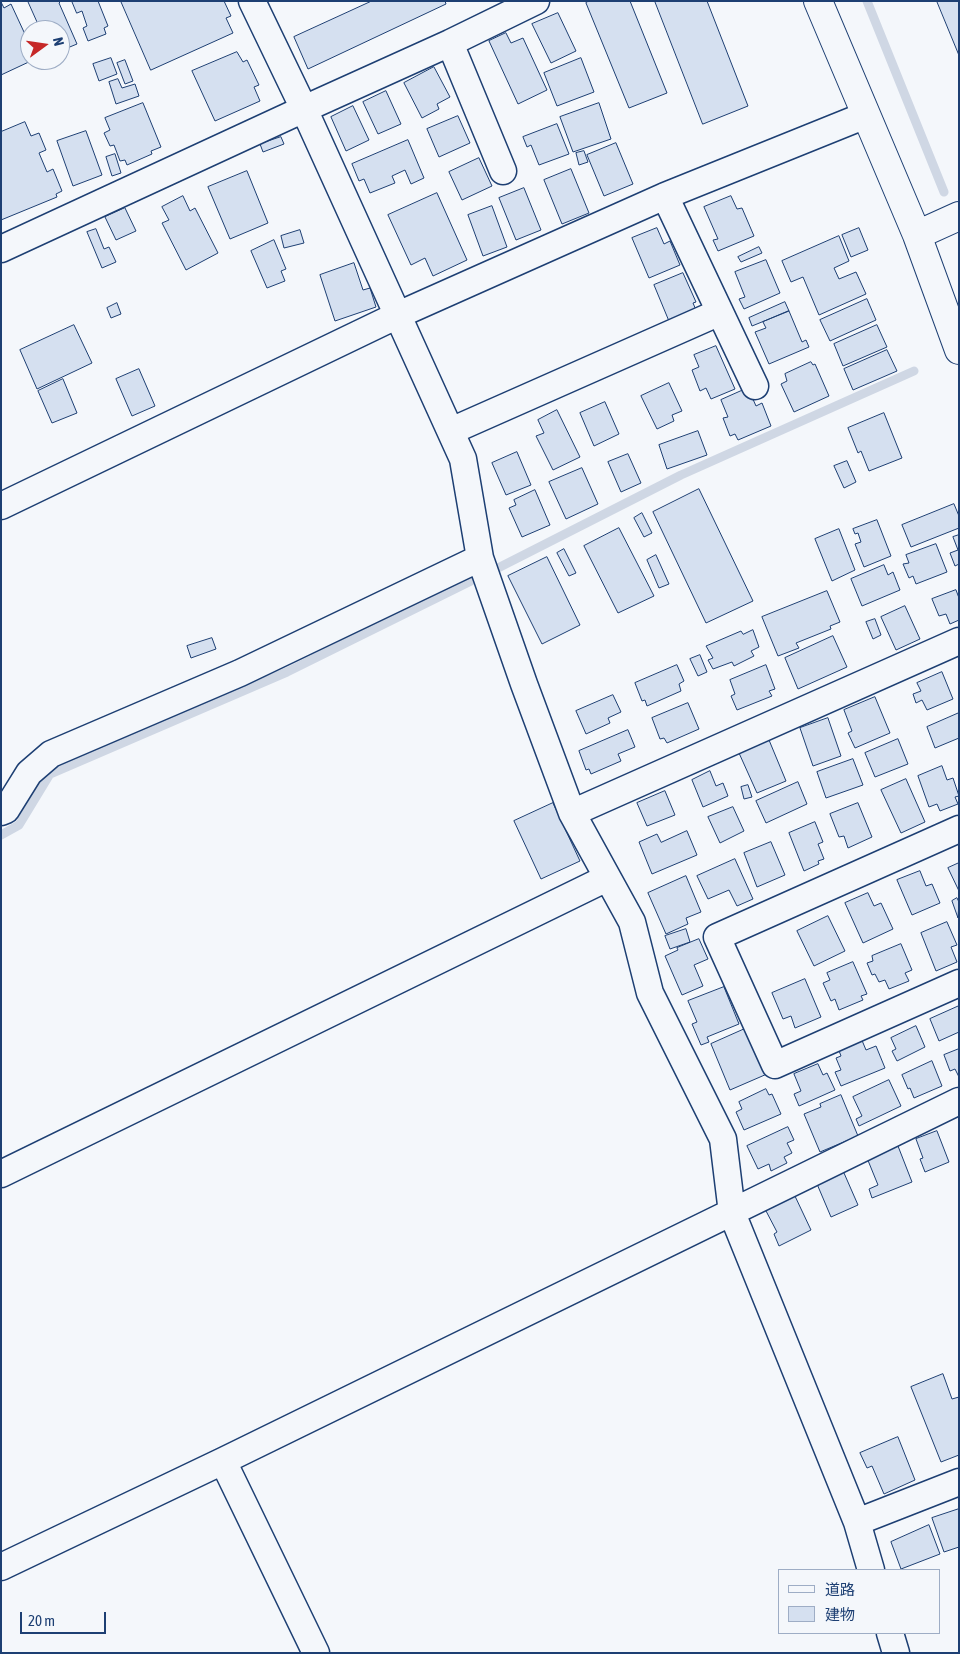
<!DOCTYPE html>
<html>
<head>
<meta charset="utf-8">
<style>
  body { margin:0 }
  #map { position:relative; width:960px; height:1654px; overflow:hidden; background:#f4f7fb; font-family:"Asap Condensed","Noto Sans JP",sans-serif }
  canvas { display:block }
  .frame { position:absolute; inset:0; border:2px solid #1d3f73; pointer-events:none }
  .legend { position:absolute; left:778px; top:1569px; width:162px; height:65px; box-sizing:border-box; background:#f4f7fb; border:1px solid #9eadc5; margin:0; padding:6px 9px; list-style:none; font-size:15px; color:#1d3f73 }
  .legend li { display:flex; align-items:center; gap:10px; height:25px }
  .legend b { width:25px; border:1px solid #9eadc5 }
  .north { position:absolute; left:20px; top:20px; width:50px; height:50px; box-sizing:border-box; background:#f4f7fb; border:1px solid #9eadc5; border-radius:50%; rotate:76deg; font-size:14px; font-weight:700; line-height:20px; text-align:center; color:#1d3f73 }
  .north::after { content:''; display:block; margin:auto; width:18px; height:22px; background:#c62828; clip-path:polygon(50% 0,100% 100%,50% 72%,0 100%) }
  .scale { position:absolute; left:20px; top:1612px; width:86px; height:22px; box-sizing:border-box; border:2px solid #1d3f73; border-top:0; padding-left:6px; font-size:15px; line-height:18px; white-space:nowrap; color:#1d3f73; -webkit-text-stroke:4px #f4f7fb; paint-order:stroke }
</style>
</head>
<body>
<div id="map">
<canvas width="960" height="1654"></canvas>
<div class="frame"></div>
<ul class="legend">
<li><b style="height:6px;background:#f4f7fb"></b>道路</li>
<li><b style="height:14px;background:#d5e0f0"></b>建物</li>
</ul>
<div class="north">N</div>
<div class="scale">20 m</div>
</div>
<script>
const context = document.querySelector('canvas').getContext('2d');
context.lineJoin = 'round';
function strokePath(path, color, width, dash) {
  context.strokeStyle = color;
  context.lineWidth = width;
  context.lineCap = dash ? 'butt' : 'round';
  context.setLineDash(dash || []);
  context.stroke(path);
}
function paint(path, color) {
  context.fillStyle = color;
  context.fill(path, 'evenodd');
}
strokePath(new Path2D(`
  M867,1L944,192
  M498,568L681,475L914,371
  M1,835L19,825L50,774L287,672L471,581`), '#cfd7e4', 9);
const building = new Path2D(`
  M28,1H61L59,3L77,44L60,51V30H41Z
  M72,1H98L108,26L104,28L106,34L88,41L83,28L87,26L82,11L77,13Z
  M121,1H224L231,16L226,18L233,33L151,70Z
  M372,1H445L446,4L308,69L294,37Z
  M589,1H630L667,93L629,108L586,3Z
  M655,1H707L748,106L703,124Z
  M937,1H959V55Z
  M1,2L4,8L11,4L30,45V60H33L1,75Z
  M558,13L576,51L551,63L532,24Z
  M506,33L511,43L523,38L547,90L518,104L489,41Z
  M237,52L243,62L247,60L259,85L254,87L260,101L215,121L192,71Z
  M111,58L117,74L99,81L93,64Z
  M581,58L594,92L557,106L544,73Z
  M125,60L133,81L125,84L117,63Z
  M434,67L450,97L437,104L439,109L422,118L404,83Z
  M118,79L122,88L135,84L139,96L116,104L109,82Z
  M386,91L401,124L378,134L363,102Z
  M143,103L161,147L151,151L152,154L127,165L125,160L120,161L114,145L110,146L104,133L110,130L105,118Z
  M599,103L611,139L573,152L560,117Z
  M353,106L369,140L346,151L331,117Z
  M458,116L470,143L439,157L427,129Z
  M25,122L31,136L39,133L46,150L39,153L47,172L53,169L62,191L56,194L57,197L1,220V132Z
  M557,124L569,154L539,165L531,145L527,147L523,137Z
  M86,131L102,175L73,186L57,141Z
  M281,137L284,144L263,152L260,144Z
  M408,140L424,178L411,184L405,170L392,176L395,183L370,193L364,179L359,181L352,164Z
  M616,143L633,184L604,196L587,155Z
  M584,151L588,162L579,165L576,153Z
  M115,154L121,173L112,176L106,157Z
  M479,158L492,186L462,200L449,172Z
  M571,169L589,213L562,224L544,180Z
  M247,171L268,223L230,239L208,187Z
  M524,188L541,230L516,240L499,198Z
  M437,193L467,260L433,276L425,258L411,265L388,215Z
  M183,196L190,211L195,208L218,253L186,270L162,223L169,220L162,207Z
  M731,196L737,209L742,208L754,236L718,251L713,240L718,239L704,207Z
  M492,206L507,247L483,256L468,215Z
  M125,208L136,231L116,240L105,217Z
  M657,228L664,244L670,241L680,265L649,278L632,238Z
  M859,228L868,250L851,257L842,235Z
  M96,229L104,249L109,247L116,262L102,268L87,232Z
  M300,230L304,243L284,248L281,236Z
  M839,236L849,261L834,268L839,279L856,272L866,294L819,315L803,277L791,282L782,261Z
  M274,240L286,269L281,271L285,281L267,288L251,251Z
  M759,247L762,253L741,262L738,257Z
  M766,260L780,293L744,309L739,299L745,297L735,272Z
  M354,263L363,290L370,288L376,307L335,321L320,275Z
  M683,273L696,302L693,303L696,310L671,326L654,285Z
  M867,299L876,320L830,341L820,320Z
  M785,302L789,311L752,326L749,318Z
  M117,303L121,314L111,318L107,308Z
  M789,311L802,342L806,340L809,347L769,364L755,332L766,328L763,322Z
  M74,325L92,363L37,389L20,350Z
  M877,325L887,347L843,366L834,344Z
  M716,346L735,389L711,399L706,388L700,391L692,370L699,367L694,355Z
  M887,350L897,371L853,390L844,369Z
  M811,362L813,365L815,364L829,396L794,412L781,384L787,381L785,374Z
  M139,369L155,406L132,416L116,379Z
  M63,379L77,413L52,423L38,391Z
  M669,383L682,411L672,415L674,421L657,429L641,396Z
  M748,388L756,406L762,403L771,426L738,440L735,434L730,436L723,418L728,417L721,400Z
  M605,402L619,434L594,446L580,413Z
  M557,410L580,457L553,470L536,436L544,433L538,420Z
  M884,413L902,458L869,471L861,451L858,453L848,428Z
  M698,431L707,455L667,469L659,445Z
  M517,452L531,485L506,495L492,463Z
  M628,454L641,483L621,492L608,462Z
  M847,461L856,482L844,488L834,466Z
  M582,468L598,504L566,519L549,482Z
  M699,489L753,601L706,623L653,512Z
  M535,490L550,525L522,537L509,508L516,505L514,500Z
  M954,504L959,516V528L911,547L902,525Z
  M642,513L652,533L644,537L634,518Z
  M877,520L891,556L864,567L855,544L861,542L858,533L855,534L853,529Z
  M619,528L654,596L618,613L584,546Z
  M839,529L855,570L832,581L815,539Z
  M959,535V564L955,566L950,553L958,550L953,537Z
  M936,544L947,572L916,584L913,576L909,578L903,564L909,563L906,555Z
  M564,549L576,573L569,576L557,553Z
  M656,555L669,584L659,588L647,560Z
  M547,557L580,625L542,644L508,576Z
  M884,565L888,575L893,572L900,590L862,606L851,579Z
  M956,590L959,598V620L950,624L946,614L939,616L932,599Z
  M827,591L840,622L830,626L831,629L796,643L799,648L778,656L762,617Z
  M905,606L920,639L896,650L881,617Z
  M875,619L881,635L873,639L866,622Z
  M753,630L759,647L751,651L754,656L734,666L732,662L713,669L708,660L713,658L706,646L741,631L743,634Z
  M833,636L847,667L798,689L785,658Z
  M212,638L216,649L191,658L187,646Z
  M700,655L707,672L698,676L690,659Z
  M677,665L684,681L679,684L681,691L647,706L645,700L642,701L635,683Z
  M766,665L775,689L769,691L772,696L737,710L731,696L735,694L730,680Z
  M942,672L953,699L927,710L922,700L916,703L913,694L921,691L917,683Z
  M613,695L621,712L608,718L610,723L586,734L576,711Z
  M875,697L890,733L855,748L848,733L852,731L844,710Z
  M688,703L699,729L667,743L664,738L660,739L652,718Z
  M959,713V738L935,748L927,727Z
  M828,718L841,756L813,766L800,728Z
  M628,730L635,747L618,754L621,761L591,774L589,769L586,770L579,751Z
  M898,739L908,764L875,777L865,753Z
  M769,740L786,781L757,793L739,753Z
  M853,759L863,785L826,798L817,772Z
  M942,766L947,780L953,778L959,796L955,797L958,804L940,811L937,804L929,807L918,776Z
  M710,771L716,786L723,783L728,796L703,807L692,780Z
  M906,779L925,822L901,833L881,790Z
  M798,782L807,804L766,823L756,801Z
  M748,785L752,797L744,799L741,787Z
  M665,791L675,815L647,826L637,803Z
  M553,803L580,861L541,879L514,821Z
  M858,803L872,837L848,848L844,836L839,837L830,814Z
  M733,807L744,831L720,843L708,817Z
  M815,822L823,842L818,844L824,859L818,861L819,864L804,871L789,833Z
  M687,831L697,855L652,874L639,842L657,834L661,842Z
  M771,842L785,875L757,887L744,853Z
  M735,859L753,899L737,906L729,890L708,899L697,876Z
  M959,863V891L948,868Z
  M920,871L926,886L932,884L940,903L912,915L897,880Z
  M686,876L701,912L686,918L688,924L666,934L648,893Z
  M868,893L874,906L881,903L893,929L863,943L845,903Z
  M957,898L959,902L958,918L952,901Z
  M828,916L845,951L814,966L797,931Z
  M947,922L957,945L951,947L957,962L936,971L921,933Z
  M686,929L690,942L670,949L665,936Z
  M699,939L708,959L694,965L703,986L682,995L665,956L678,950L677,948Z
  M901,944L912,970L905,973L909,981L889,989L885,980L879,982L875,974L872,975L867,963L873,961L872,956Z
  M853,962L867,994L861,996L863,1000L839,1010L835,999L831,1001L823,983L830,980L827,973Z
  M805,979L821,1017L795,1028L791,1016L783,1019L772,993Z
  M724,987L739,1024L707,1037L709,1042L701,1045L692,1024L697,1022L688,1001Z
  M959,1006V1032L939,1041L930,1019Z
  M916,1026L925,1047L897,1061L892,1051L896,1049L891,1038Z
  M747,1028L767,1074L730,1090L711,1044Z
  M861,1038L866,1050L876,1046L885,1068L841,1086L835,1072L841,1070L836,1058L841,1056L838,1048Z
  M959,1049V1077L955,1069L950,1071L944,1055Z
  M932,1061L942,1086L914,1098L910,1088L908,1089L902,1075Z
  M818,1064L823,1075L827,1073L835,1090L799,1106L794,1094L801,1091L794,1074Z
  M889,1080L901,1106L859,1126L856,1119L862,1116L853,1097Z
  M766,1089L769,1095L772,1094L781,1114L744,1130L736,1112L742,1109L739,1102Z
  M841,1095L858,1136L820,1152L804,1114L821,1107L820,1104Z
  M788,1127L794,1140L787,1143L792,1153L784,1157L787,1163L771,1171L769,1164L758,1169L747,1146Z
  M937,1131L949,1162L925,1172L920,1159L923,1158L916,1139Z
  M898,1146L912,1182L872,1198L869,1189L878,1185L867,1158Z
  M844,1173L858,1205L831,1217L817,1184Z
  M794,1194L811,1230L779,1246L774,1234L777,1232L765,1209Z
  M943,1374L952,1399L959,1397V1455L941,1462L911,1387Z
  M898,1437L915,1480L884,1494L872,1466L867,1468L860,1453Z
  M959,1509V1547L944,1552L932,1518Z
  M929,1525L940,1554L901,1569L891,1542Z`);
paint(building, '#d5e0f0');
strokePath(building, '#1d3f73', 1);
const street = new Path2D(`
  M252,1L304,109L463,459L480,558L524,684L572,813L632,922L650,993L723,1139L732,1213L857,1522L871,1570
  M450,43L503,171
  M665,196L755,386
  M1,249L304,109L450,43L536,1
  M451,431L720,312
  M1,506L398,315L665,196L866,115
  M1,812L6,810L29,773L51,754L240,673L480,558
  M572,813L959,641
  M959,829L717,937L775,1065L959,983
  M1,1174L607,878
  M223,1461L316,1653
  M857,1522L959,1482
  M1,1567L223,1461L959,1101
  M890,1633L896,1653`);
const secondary = new Path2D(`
  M818,1L917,235L959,350
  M917,235L959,216`);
strokePath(street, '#1d3f73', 29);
strokePath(secondary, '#1d3f73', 30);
strokePath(street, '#f4f7fb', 26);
strokePath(secondary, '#f4f7fb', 28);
</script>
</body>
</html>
